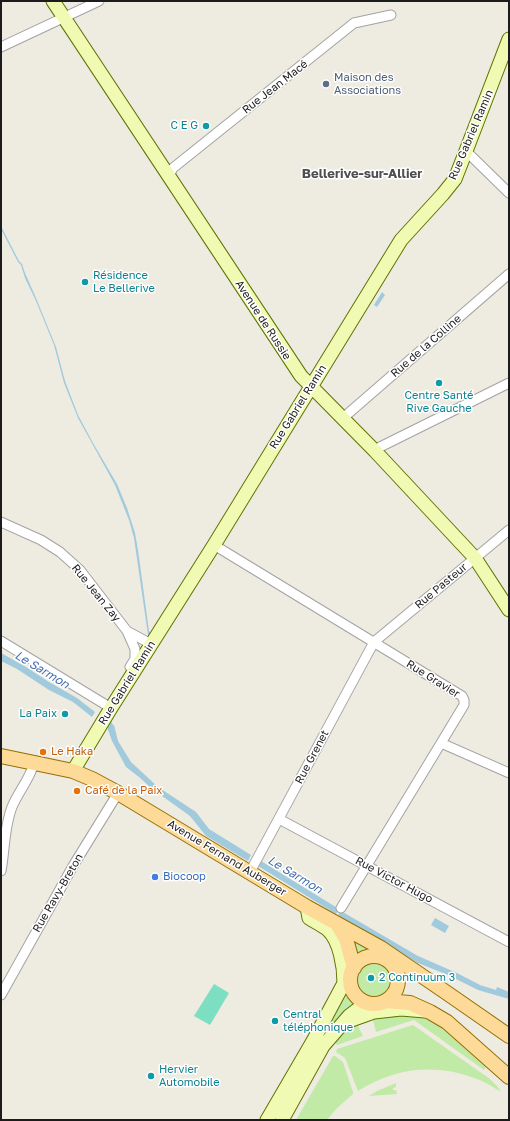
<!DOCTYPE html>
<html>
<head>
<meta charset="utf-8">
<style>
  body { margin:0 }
  #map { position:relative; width:510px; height:1121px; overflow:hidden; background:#eeebe1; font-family:"Golos Text",sans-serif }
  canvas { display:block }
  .frame { position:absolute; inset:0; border:2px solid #1c1c1c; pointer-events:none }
</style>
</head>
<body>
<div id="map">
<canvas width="510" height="1121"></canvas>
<div class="frame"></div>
</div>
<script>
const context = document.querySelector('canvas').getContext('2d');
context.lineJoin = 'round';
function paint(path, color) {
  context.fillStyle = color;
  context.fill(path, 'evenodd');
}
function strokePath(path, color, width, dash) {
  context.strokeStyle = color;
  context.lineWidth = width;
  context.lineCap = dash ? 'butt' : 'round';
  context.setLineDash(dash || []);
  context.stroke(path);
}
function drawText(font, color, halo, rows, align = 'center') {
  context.font = font + ' "Golos Text",sans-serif';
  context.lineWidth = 3;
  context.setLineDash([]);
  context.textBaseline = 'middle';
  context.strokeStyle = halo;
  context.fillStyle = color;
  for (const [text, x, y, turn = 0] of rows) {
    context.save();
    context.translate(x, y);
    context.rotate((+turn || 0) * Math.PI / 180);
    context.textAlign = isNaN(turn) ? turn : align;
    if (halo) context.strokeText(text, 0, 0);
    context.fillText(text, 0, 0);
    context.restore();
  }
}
paint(new Path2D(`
  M351,934L376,951L366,953L358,956Z
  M357 980a17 17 0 1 1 34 0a17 17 0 1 1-34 0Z
  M346,989L351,998L357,1004L339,1018L321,1041L317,1038Z
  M414,1015L428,1019L442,1028L486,1066L484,1070L414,1020L376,1032L372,1016Z
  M357,1024L363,1036L337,1045L335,1042C342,1034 349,1029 357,1024Z
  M413,1025L490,1079L497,1086L501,1092C493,1087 484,1081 474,1078C434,1063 394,1068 358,1091L345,1058L336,1052L337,1049Z
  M333,1056H335L343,1062L353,1092V1094L336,1109L327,1120H296Z
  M396,1083V1087L393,1088V1090H396L397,1094L369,1096L377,1091Z`), '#c1eaa6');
paint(new Path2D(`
  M214,984L229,993L210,1025L194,1016Z`), '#7ddfc1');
paint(new Path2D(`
  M1,226L19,261L22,264L25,273L36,298L56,347L65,381L78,415L93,443L117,484L127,508L135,533L138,550L149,631L151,634L148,635L134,538L129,520L115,485L78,418L64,383L54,345L36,301L25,278L21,265L18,262L1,229Z
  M382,292L385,295L377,307L374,305Z
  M1,653L26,667L49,682L77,698L95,712L92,717L73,702L49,690L17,669L1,661Z
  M111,721L113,725H114L118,741L131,762L158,787L196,812L209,829L251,855L248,861L206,836L190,816L151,788L139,777L126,767L112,741L107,727Z
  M261,861L339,909L336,914L258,866Z
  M341,911L418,956L457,973L480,985L496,990L497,987L509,992V999L478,990L448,975L418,963L338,915Z
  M435,918L449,926L445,933L431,925Z`), '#a1cadd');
const street = new Path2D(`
  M1,47L99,1
  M466,151L509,193
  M169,176L173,168L354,23L391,15
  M343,418L509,274
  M375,451L380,447L509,383
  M1,522L41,540L60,552L80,570L127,631L135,649V659L130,667
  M214,545L462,696L464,700V705L341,908
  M127,631L151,644
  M1,641L111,708
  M441,743L509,773
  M279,819L509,942
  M1,871C5,850 4,827 12,807C18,792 30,779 34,763
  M250,872L374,642L509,530
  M1,995L73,866L118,793`);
const secondary = new Path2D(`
  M53,1L301,376L375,451L475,558L509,610
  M73,771L111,708L214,545L401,240L443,194L455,179L466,151L509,39
  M307,907L309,918C315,922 322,925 328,930C340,941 344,967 344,983
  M349,1021L374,1012L401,1009L425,1011
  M267,1120L313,1041L344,983L350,979
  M282,1120L323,1046L349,1016L366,1003`);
const primary = new Path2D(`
  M1,756L73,771L92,779L118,793L307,907L381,948L385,959
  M337,924L346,939L354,968
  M381,948L447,993L509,1036
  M350 980a24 24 0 1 1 48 0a24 24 0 1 1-48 0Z
  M386,1001L410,1003L430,1012L447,1022L509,1077`);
strokePath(street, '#a3a3a3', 11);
strokePath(secondary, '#5e7303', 15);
strokePath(primary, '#946f00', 16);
strokePath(street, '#fff', 9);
strokePath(secondary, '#f1fab3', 13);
strokePath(primary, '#fdda97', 14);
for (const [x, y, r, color] of [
  [326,84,4,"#5c6f8a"],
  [206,126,4,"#0f9aa8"],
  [85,282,4,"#0f9aa8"],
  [439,383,4,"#0f9aa8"],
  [65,714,4,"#0f9aa8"],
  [43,752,4,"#e8710a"],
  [77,791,4,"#e8710a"],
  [155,877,4,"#3f7fe0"],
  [371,978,4,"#0f9aa8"],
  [275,1021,4,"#0f9aa8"],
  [151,1076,4,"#0f9aa8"]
]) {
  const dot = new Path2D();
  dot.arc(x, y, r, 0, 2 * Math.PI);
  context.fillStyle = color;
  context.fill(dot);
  strokePath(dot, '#fff', 1.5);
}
drawText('11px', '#4e5e75', '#fff', [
  ["Maison des",334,78],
  ["Associations",334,91]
], 'left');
drawText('11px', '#1c1c1c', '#fff', [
  ["Rue Jean Macé",275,87,-38],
  ["Rue Gabriel Ramin",471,135,-67],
  ["Avenue de Russie",263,320,57],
  ["Rue de la Colline",426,346,-41],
  ["Rue Gabriel Ramin",298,407,-58],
  ["Rue Pasteur",441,586,-40],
  ["Rue Jean Zay",96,593,51],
  ["Rue Gravier",433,679,32],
  ["Rue Gabriel Ramin",127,683,-58],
  ["Rue Grenet",312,757,-62],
  ["Avenue Fernand Auberger",227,858,31],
  ["Rue Victor Hugo",394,880,28],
  ["Rue Ravy-Breton",58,893,-60]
]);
drawText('11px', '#0d838f', '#fff', [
  ["C E G",198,126,"right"],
  ["Résidence",93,276],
  ["Le Bellerive",93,289],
  ["Centre Santé",439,396,"center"],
  ["Rive Gauche",439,409,"center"],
  ["La Paix",57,714,"right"],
  ["2 Continuum 3",379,978],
  ["Central",283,1015],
  ["téléphonique",283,1028],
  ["Hervier",159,1070],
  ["Automobile",159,1083]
], 'left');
drawText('11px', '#c56008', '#fff', [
  ["Le Haka",51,752],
  ["Café de la Paix",85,791]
], 'left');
drawText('11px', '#366cbe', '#fff', [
  ["Biocoop",163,877]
], 'left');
drawText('italic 12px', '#4872ad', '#fff', [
  ["Le Sarmon",42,670,31],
  ["Le Sarmon",295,875,31]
]);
drawText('bold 13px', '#4f4f4f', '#fff', [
  ["Bellerive-sur-Allier",362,174]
]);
</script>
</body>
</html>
